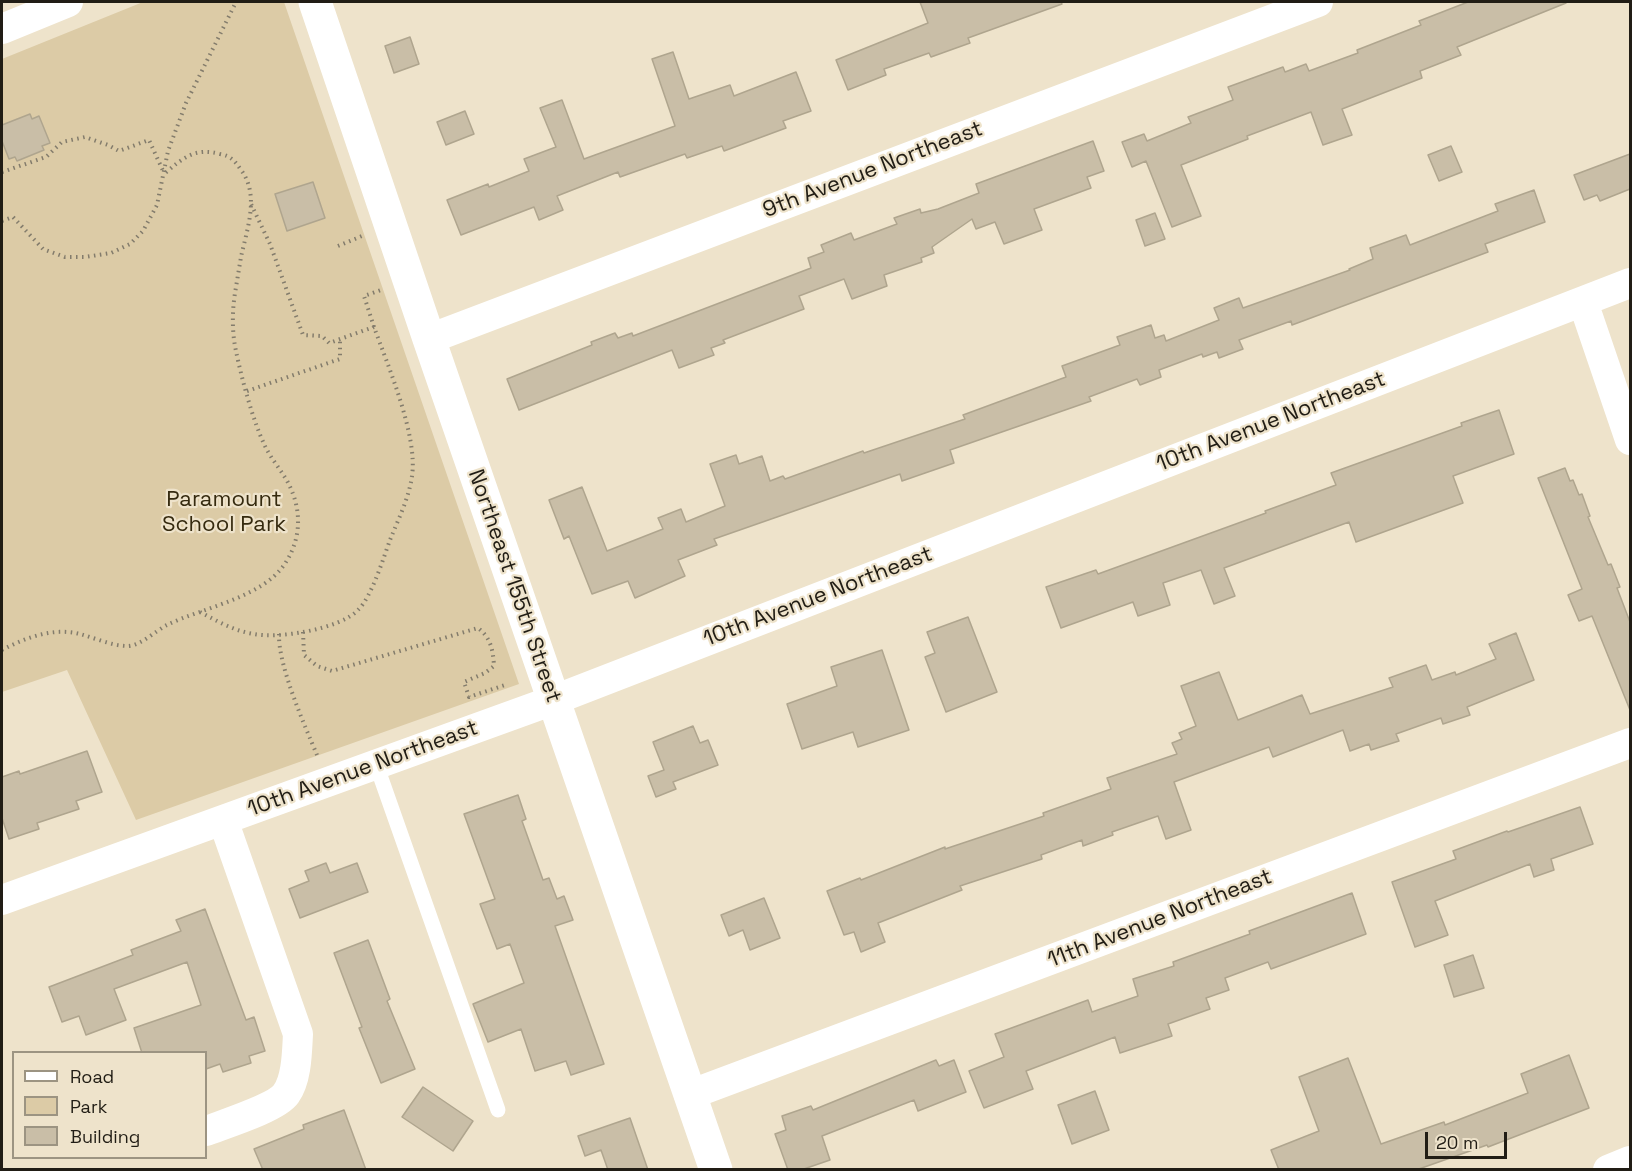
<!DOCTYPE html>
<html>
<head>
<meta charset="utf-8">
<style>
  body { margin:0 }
  #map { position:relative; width:1632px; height:1171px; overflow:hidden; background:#eee3cb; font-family:"Space Grotesk",sans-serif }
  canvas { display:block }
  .frame { position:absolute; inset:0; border:3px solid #211d15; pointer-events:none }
  .legend { position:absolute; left:12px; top:1051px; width:195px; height:108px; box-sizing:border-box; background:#eee3cb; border:2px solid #9c9482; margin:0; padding:8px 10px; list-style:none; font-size:18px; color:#211d15 }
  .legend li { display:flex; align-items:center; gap:12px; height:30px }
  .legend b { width:30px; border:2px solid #9c9482 }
  .scale { position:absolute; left:1425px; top:1132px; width:82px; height:27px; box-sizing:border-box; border:3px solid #211d15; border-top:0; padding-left:8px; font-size:18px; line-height:21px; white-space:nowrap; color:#211d15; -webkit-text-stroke:4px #eee3cb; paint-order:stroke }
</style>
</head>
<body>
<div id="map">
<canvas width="1632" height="1171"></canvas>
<div class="frame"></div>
<ul class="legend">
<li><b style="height:8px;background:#fff"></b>Road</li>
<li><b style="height:16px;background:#dccba6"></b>Park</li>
<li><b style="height:16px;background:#c9bea7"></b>Building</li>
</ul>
<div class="scale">20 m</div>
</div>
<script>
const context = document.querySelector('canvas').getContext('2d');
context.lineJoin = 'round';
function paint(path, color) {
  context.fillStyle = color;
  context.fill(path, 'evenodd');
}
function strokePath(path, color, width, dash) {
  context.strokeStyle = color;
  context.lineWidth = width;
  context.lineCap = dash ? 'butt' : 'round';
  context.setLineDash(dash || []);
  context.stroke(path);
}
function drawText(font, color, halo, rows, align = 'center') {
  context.font = font + ' "Space Grotesk",sans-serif';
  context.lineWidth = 4.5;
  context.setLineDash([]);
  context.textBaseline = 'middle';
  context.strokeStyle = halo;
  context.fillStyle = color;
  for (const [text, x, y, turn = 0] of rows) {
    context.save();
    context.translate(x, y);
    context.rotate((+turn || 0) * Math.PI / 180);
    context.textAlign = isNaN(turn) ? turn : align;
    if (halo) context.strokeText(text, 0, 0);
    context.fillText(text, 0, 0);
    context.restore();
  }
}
paint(new Path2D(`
  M143,2H284L519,684L136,820L67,670L2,692V59Z`), '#dccba6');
const building = new Path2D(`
  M920,2H1061L1062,4L968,38L970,43L931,57L929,53L884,69L886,75L848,90L836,60L928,23Z
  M1468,2H1566V3L1457,47L1461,55L1420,71L1422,78L1342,109L1352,135L1323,145L1311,112L1247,136L1248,139L1181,165L1201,216L1172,227L1146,161L1132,167L1122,142L1144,134L1147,141L1191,123L1188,117L1233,100L1228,87L1283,67L1285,72L1306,64L1309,71L1358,53L1357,50L1421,25L1419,21Z
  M410,37L419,64L394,73L385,46Z
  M673,52L689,99L730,85L734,96L796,72L811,111L783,121L786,128L724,151L722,146L687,158L685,154L620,177L618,172L557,196L563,210L539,220L534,207L461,235L447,200L488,184L489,187L529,171L524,159L556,147L540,108L562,100L584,159L675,126L652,59Z
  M465,111L474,134L446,145L437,122Z
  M30,114L32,119L39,116L50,143L42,146L44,150L17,161L15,157L9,159L2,141V125Z
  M1093,141L1104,171L1087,177L1091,188L1034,209L1042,230L1004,244L995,222L976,229L972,219L932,247L934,253L921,258L922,262L884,275L887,286L852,299L844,279L799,296L804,309L723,340L725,343L711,348L714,355L679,368L672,350L519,410L507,379L592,345L591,342L615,333L618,338L632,333L633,336L811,268L808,258L824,252L821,245L851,233L854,240L897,224L894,218L920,209L921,213L938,209L979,193L976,184Z
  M1451,146L1462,172L1439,181L1428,155Z
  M1630,154V189L1600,201L1597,195L1584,200L1574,175Z
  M313,182L325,218L287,231L275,194Z
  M1534,190L1545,222L1485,244L1488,252L1292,325L1291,321L1239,340L1243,349L1219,358L1217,352L1203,357L1202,354L1159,370L1161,377L1140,385L1137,379L1089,397L1091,401L950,450L954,463L902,481L900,474L714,539L717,545L678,560L685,576L635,598L628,581L592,594L569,536L564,539L549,500L582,487L607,551L663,529L658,518L681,509L686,522L725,506L710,464L736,455L739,464L762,456L770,481L783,476L785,479L863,451L864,453L965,419L963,415L1066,377L1062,366L1120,345L1117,337L1151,325L1155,338L1164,335L1166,341L1219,320L1214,308L1239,298L1243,308L1350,270L1349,269L1373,259L1370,248L1406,235L1410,245L1498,211L1495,204Z
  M1155,213L1165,239L1145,246L1136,220Z
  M1499,410L1514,454L1453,476L1463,503L1356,542L1349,522L1224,568L1235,596L1214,604L1201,570L1163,583L1170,605L1138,616L1133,602L1061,628L1046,587L1096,570L1098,574L1266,513L1265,511L1336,485L1331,473L1462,426L1461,423Z
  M1565,468L1570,481L1573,480L1579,495L1582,494L1590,516L1588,517L1608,565L1611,564L1620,587L1617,588L1630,622V710L1592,616L1579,621L1568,595L1582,589L1538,478Z
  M968,617L997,692L946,712L925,657L935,653L927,632Z
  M1516,633L1534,680L1467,707L1470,715L1443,724L1441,718L1396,734L1399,741L1371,750L1369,744L1350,751L1343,730L1273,757L1269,747L1174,782L1191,830L1166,839L1158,816L1112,832L1113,835L1083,846L1082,840L1041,855L1042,859L960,886L962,890L878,923L885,942L861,952L854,932L844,935L827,891L860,878L861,880L945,847V849L1044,816L1043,813L1111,789L1107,778L1177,754L1172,743L1182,739L1179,733L1196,726L1181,686L1219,672L1238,720L1302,695L1310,714L1393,687L1389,678L1426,665L1432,680L1455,672L1456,675L1496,659L1489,644Z
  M882,650L909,730L858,747L853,732L802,749L787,704L837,686L831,667Z
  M693,726L700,743L708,740L718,765L673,782L676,789L656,797L648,776L664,770L653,742Z
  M87,751L102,792L76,801L79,809L37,823L39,829L9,839L2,818V777L19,771L20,774Z
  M518,795L526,819L522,821L543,880L549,878L557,899L564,896L573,920L555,926L604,1064L571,1075L566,1061L535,1071L521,1029L488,1042L473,1004L524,983L510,944L497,949L480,904L495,899L464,814Z
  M1580,807L1593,844L1551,859L1554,870L1534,877L1530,864L1435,901L1448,935L1415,947L1392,882L1456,859L1453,851L1507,831L1508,832Z
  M326,863L330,873L357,863L368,892L300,918L289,889L309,881L305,871Z
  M1352,893L1366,934L1271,969L1268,962L1225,978L1229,990L1206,998L1210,1009L1168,1024L1172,1036L1120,1053L1115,1037L1026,1071L1033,1089L984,1108L969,1071L1004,1057L995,1034L1088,1000L1092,1012L1138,996L1133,979L1174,966L1173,962L1250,934L1249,931Z
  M764,898L780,938L750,950L743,930L729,936L721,915Z
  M205,909L246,1020L254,1017L265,1051L249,1056L251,1063L223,1072L220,1064L206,1069V1053H142L134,1028L201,1005L187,962L114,989L126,1020L86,1035L79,1016L62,1022L49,987L133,955L131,950L181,931L176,920Z
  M368,940L390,999L387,1001L415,1069L381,1083L359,1028L362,1027L334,953Z
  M1473,955L1484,988L1454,997L1444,965Z
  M1569,1055L1589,1108L1488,1147L1487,1145L1416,1170H1279L1271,1150L1319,1131L1299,1077L1348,1058L1381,1144L1444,1122L1445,1125L1528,1093L1521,1074Z
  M936,1060L939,1066L954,1060L966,1092L918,1111L914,1100L822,1136L830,1160L801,1170H788L775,1134L786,1130L782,1116L811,1106L813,1110Z
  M423,1087L473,1121L453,1151L402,1117Z
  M1095,1091L1109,1130L1072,1144L1058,1105Z
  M344,1110L366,1170H263L254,1149L304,1129L303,1125Z
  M630,1118L648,1170H608L601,1150L585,1156L578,1136Z`);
paint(building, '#c9bea7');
strokePath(building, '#afa58e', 1.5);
strokePath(new Path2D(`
  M2,172L46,157L62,142L85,137L108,145L119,151L149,140L164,173
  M2,221L13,217L43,249L65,257H85L111,253L130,244L143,231L157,205L168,151L186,103L236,2
  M338,246L362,236
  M374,327L364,296L381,290
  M247,391L340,359V339
  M200,612C217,621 234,631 254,634C279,639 340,629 358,610C372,596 383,559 390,540C398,520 409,498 412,476C418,436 388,366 374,327L329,343L322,336L303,335L270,244L251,204
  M303,632L304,655L317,666L332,671L478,628C491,638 493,650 494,666L485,673L464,682L469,697L505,685
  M279,634C278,665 304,724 317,755
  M2,650C25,638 53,627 80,634C95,638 112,646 128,646C142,645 155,631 167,625C203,607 264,598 286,562C300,540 302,514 291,489C285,474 272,461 265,446C253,421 242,380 236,351C232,333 232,312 235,293C237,281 239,269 241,257C247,229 260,195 241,170C235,161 231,156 220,154C195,147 183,158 164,174`), '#837c6c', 4, [1.5, 4.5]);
strokePath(new Path2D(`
  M376,764L498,1110`), '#fff', 15);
strokePath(new Path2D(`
  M2,29L68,2
  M1583,302L1630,440
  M429,339L1318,2
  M2,900L554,700L1630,283
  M689,1095L1630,743
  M206,1131C224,1124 276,1108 286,1094C297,1079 297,1051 298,1034L223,820
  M1608,1170L1630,1161`), '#fff', 30);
strokePath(new Path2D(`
  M315,2L429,339L716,1170`), '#fff', 33);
drawText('22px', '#211d15', '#eee3cb', [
  ["9th Avenue Northeast",873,170,-21],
  ["10th Avenue Northeast",1271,422,-21],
  ["Northeast 155th Street",514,586,71],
  ["10th Avenue Northeast",818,597,-21],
  ["10th Avenue Northeast",363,769,-20],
  ["11th Avenue Northeast",1160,919,-21]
]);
drawText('22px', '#352a0f', '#eee3cb', [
  ["Paramount",224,500],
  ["School Park",224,525]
]);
</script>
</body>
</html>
